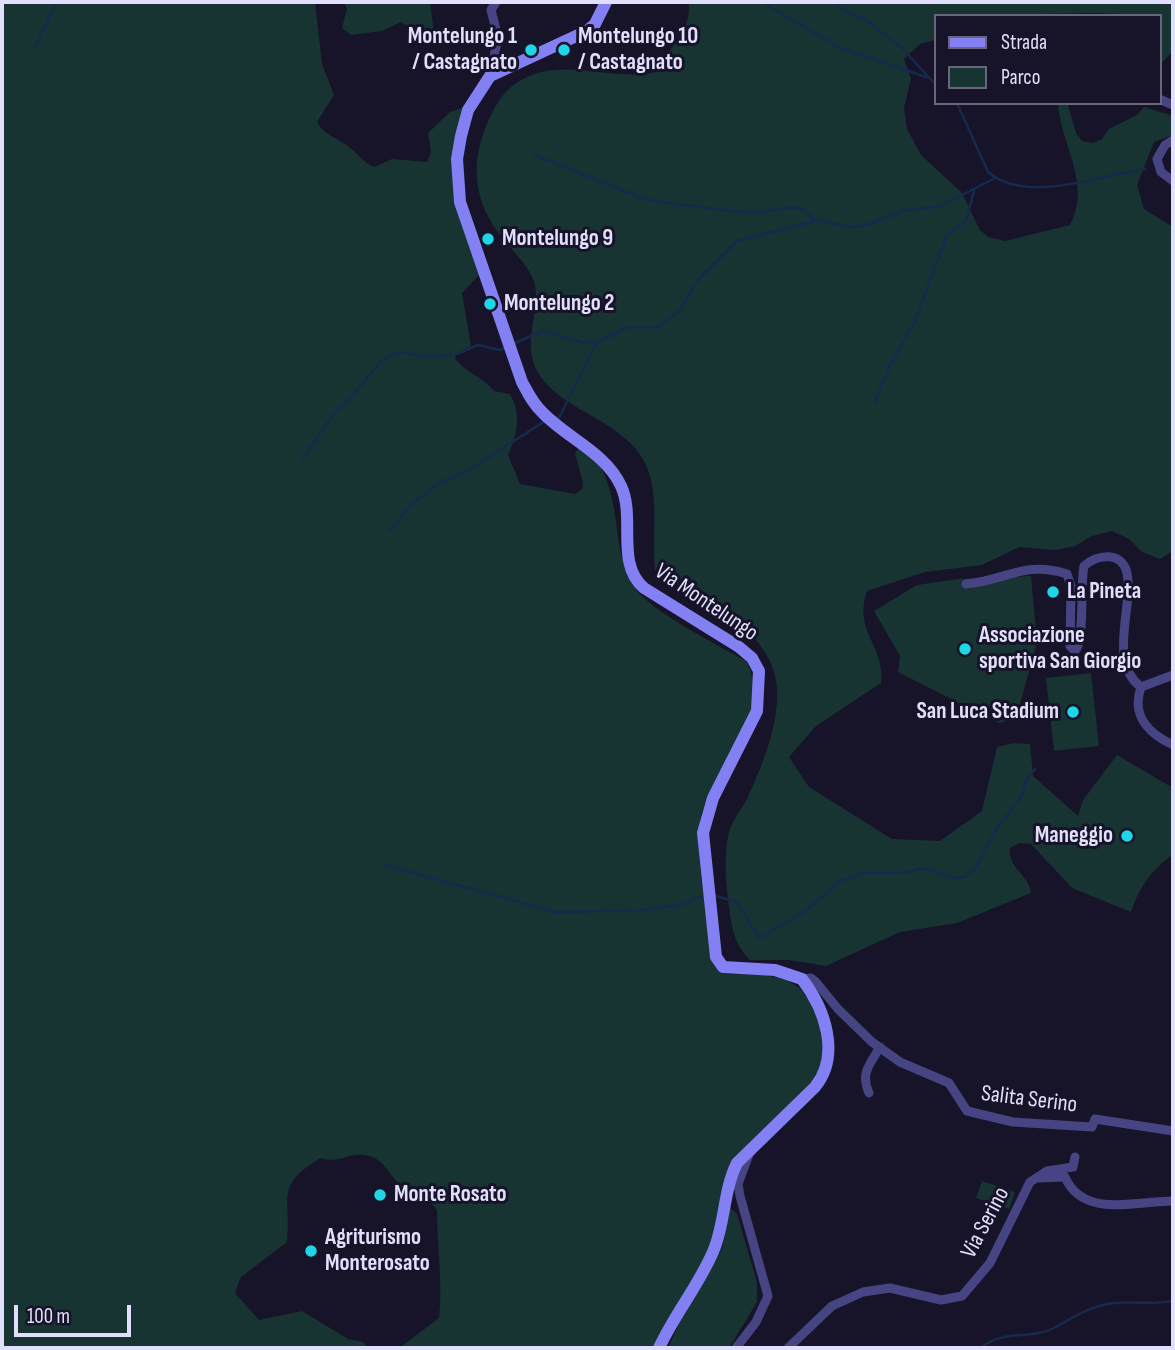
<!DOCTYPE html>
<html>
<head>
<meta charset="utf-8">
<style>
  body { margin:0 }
  #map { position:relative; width:1175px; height:1350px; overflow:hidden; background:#171429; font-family:"Sofia Sans Condensed",sans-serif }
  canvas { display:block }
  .frame { position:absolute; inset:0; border:4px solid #e2dffc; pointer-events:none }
  .legend { position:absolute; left:934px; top:14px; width:228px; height:91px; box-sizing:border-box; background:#171429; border:2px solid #68657d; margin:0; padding:9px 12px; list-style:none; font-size:21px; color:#e2dffc }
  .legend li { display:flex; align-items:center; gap:14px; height:35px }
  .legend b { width:35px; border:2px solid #68657d }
  .scale { position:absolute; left:14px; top:1305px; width:117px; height:32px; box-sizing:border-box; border:4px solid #e2dffc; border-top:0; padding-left:9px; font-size:21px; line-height:24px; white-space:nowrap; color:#e2dffc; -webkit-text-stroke:5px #171429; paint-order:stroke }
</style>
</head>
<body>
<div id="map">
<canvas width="1175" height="1350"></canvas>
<div class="frame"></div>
<ul class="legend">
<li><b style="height:9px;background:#8280f2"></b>Strada</li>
<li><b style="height:19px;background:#173332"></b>Parco</li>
</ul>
<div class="scale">100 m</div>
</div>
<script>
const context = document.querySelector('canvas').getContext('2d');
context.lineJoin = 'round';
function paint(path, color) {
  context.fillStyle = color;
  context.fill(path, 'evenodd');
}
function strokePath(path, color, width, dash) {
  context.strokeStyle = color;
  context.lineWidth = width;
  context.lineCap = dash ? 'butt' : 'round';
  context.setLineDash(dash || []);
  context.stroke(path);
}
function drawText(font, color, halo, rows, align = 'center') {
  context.font = font + ' "Sofia Sans Condensed",sans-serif';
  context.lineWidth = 6;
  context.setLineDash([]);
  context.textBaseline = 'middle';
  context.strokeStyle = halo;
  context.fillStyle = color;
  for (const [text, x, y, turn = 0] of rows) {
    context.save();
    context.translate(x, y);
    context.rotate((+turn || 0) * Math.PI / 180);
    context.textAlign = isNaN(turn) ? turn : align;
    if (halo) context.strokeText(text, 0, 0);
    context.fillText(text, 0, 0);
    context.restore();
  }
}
paint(new Path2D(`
  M2,2H315L322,64L334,95L317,122C324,135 336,137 348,146C358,153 362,162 374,167L392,159L427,162L431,152L428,133L450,112L465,107L453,153L480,274L462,293L471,346L457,353L455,358C465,373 484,377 494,391L510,394C522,415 517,435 508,455L520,484L575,494L583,488V483L575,453L578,449C614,456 615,526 621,553C623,563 628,573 632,583C643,608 720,646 746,661C774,715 721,760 703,809C691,841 709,927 713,964L724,974C761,975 800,970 814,1011C818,1022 826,1040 824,1052C814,1102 756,1126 731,1167C718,1188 723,1212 715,1234C701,1273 677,1311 658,1348H399L439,1318C443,1283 437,1246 437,1210C427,1196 413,1196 401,1186C389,1175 383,1156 364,1155C348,1153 338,1164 321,1158C273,1186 292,1198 287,1242L241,1277L235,1293L259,1320L302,1311L348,1339L363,1342L368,1348H2Z
  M344,2H430L434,33L427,40L401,22L382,31L351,35L342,28L347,9Z
  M688,2H1173V51L1159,66V16L1096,13L935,16V40L920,44L904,59L911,78L904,108L907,129L921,155L962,193L980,230L988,237L1005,241L1070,225C1092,184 1061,145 1058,104L1068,105L1076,133L1082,141L1093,143L1102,139L1109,129L1137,115L1144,107L1173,116V135L1154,142L1137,185L1144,209L1173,227V551L1160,559L1142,552L1129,539L1112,531L1092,536L1075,546L1056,550L1019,547L982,565L925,572L867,591C853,633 886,646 881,683L816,726L789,757L809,787L892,839L940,841L982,811L997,747L1014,743L1030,744L1033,776L1078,816L1083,800L1117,755L1173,788V854C1151,871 1140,886 1131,912L1072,888L1031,844L1020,843L1010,848C1007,867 1029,875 1031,893L957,923L900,932L826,966L789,960H750C734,944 732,929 729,907C726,883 723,856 729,832C732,821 741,810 747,799C765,760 792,696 767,656C755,636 740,618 720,605C698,592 674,588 655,570C651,533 662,488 641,456C618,421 570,412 544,381C515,346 545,310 533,279C526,262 511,250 501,236C476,205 470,168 484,132C490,115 500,94 515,84C558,53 610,83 656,72C666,53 695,24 688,2Z
  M1031,576L1037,642L1016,719L999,723L898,672L900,656L874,611L917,585L958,579Z
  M1091,673L1099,746L1054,751L1046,678Z
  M982,1181L1015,1192L1009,1209L976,1198Z
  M730,1208L737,1214L757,1282V1302L729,1348H668L685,1311L722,1249Z`), '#173332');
strokePath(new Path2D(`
  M762,2L840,48L926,77
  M836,2L842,9L866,20L902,48L935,84
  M35,48L56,2
  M957,103L988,172C1026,205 1101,175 1145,169
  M535,155L647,200L730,211L761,212L794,207L805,211L815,220
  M515,343L542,331L585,343L597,342L629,327H658L680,310L699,279L737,241L818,220L850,227L863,226L903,211L941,206L995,178
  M875,402L890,365L915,321L947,235L966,221L974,191
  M554,417L559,418L597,342
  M302,460L334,413L348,401L382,360L398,352L430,357L457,354L478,345L500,350L506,347
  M390,530L413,503L439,483L466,472L545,421
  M385,865L555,912L641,910L680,905L705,895
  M712,895L737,902L759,938L804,912L840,881L864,873H903L922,868L954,878L965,877L976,868L996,829L1021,797L1026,781L1035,769
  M981,1348C1002,1329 1031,1340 1054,1328C1072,1318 1092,1305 1114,1303C1134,1301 1150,1305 1173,1301`), '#152a4c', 2.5);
strokePath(new Path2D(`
  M490,76L498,37L491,10L496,2
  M1159,99L1173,105
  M1173,140L1165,145L1157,159L1161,172L1173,181
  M966,584C1005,581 1024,560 1067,574L1071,586L1070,646L1075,651C1085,643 1080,583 1084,566C1097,554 1122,551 1127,573C1134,607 1107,662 1141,687L1173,675
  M1141,687C1131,716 1148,733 1173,745
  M802,979L811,978L816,982L838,1009L872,1042L900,1062L949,1083L967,1111L1013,1122L1092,1127L1095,1119L1173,1131
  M869,1093C860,1073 870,1064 880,1047
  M1038,1178L1065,1177C1083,1219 1137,1201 1173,1201
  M736,1348L756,1322L768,1296L740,1196L738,1184L750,1152
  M788,1348L832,1306L863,1292L890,1288L941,1300L962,1296L990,1263L1030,1182L1047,1171L1073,1167L1075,1157`), '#464483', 9);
strokePath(new Path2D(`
  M606,2L595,24L587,31L490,76L468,110L461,136L457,159L460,202L522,382C528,393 533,404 543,413C567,438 606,453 621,486C636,518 615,563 644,588L739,647L752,658L759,671L757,711L713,798L703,833L716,957L723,967L775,970L802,979C825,1009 841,1055 815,1087L737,1163C724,1189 725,1220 715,1247C702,1281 675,1313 659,1348`), '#8280f2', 12);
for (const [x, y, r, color] of [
  [531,50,7,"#1fd6e8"],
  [564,50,7,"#1fd6e8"],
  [488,239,7,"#1fd6e8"],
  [490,304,7,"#1fd6e8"],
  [1053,592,7,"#1fd6e8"],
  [965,649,7,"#1fd6e8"],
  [1073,712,7,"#1fd6e8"],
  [1127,836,7,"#1fd6e8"],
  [380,1195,7,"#1fd6e8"],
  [311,1251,7,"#1fd6e8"]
]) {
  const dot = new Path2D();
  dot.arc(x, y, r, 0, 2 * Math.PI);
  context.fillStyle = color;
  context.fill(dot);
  strokePath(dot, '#171429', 2.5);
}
drawText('bold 23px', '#e2dffc', '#171429', [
  ["Montelungo 1",517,37,"right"],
  ["/ Castagnato",517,63,"right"],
  ["Montelungo 10",578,37],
  ["/ Castagnato",578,63],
  ["Montelungo 9",502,239],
  ["Montelungo 2",504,304],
  ["La Pineta",1067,592],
  ["Associazione",979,636],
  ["sportiva San Giorgio",979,662],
  ["San Luca Stadium",1059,712,"right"],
  ["Maneggio",1113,836,"right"],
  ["Monte Rosato",394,1195],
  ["Agriturismo",325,1238],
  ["Monterosato",325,1264]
], 'left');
drawText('23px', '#e2dffc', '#171429', [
  ["Via Montelungo",706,603,34],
  ["Salita Serino",1029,1100,7],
  ["Via Serino",986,1223,-62]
]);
</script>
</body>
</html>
